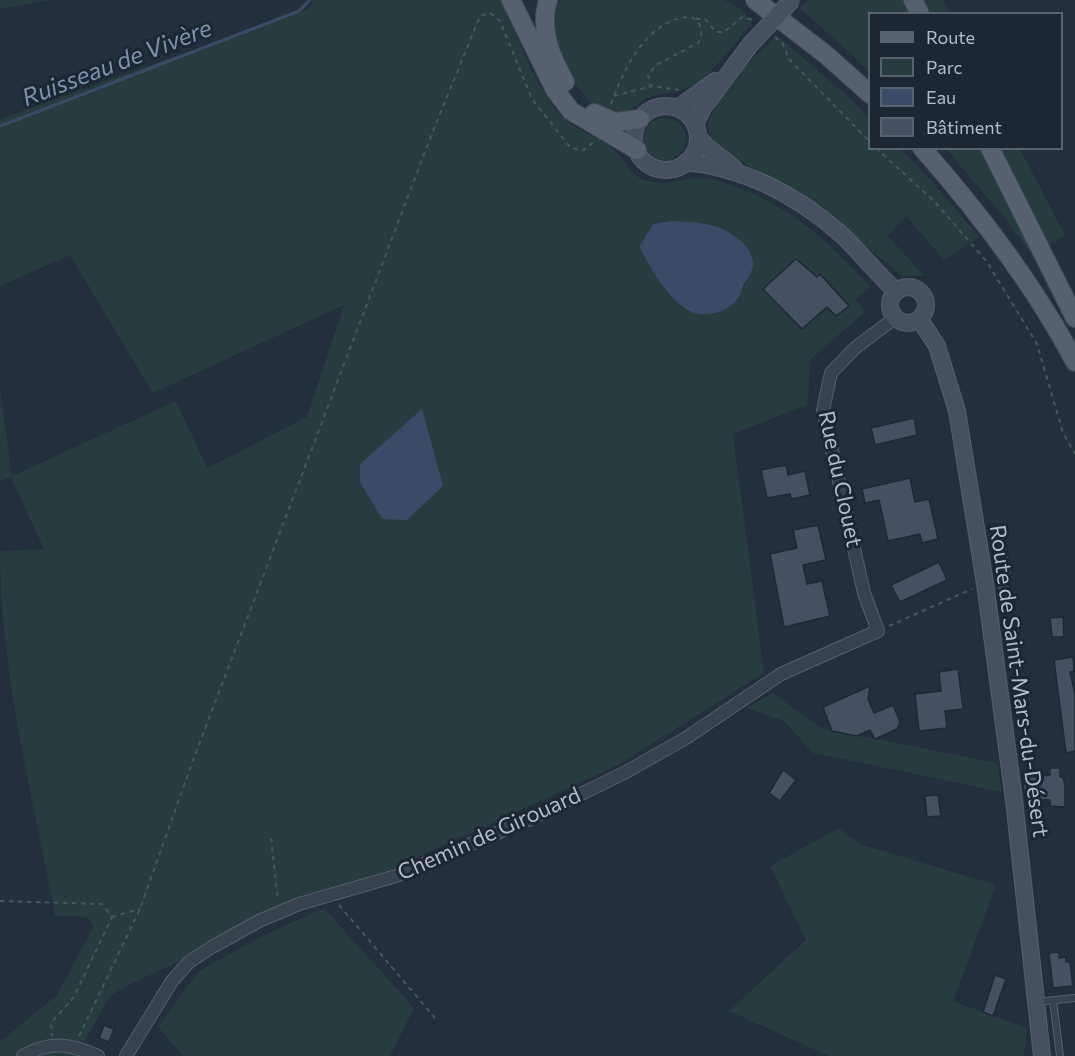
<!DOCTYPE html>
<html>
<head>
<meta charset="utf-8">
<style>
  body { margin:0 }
  #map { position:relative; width:1075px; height:1056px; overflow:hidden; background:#242f3e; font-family:Commissioner,sans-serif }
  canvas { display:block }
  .legend { position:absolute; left:868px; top:12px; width:195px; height:138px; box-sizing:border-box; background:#1d2633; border:2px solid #59626f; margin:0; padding:8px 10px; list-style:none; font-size:18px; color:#b4bcc9 }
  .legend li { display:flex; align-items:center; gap:12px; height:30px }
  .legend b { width:30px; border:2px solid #59626f }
</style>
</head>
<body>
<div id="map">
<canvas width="1075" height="1056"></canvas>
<ul class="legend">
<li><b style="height:8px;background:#56606e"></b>Route</li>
<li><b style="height:16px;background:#263c3f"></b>Parc</li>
<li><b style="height:16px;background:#394c67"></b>Eau</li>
<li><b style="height:16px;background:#455162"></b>Bâtiment</li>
</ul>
</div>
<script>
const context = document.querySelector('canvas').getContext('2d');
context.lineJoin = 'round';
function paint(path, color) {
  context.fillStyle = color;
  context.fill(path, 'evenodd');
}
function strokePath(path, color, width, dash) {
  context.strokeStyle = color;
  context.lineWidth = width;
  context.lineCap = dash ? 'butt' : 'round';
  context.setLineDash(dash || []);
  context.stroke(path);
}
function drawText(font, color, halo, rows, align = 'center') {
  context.font = font + ' Commissioner,sans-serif';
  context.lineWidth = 6;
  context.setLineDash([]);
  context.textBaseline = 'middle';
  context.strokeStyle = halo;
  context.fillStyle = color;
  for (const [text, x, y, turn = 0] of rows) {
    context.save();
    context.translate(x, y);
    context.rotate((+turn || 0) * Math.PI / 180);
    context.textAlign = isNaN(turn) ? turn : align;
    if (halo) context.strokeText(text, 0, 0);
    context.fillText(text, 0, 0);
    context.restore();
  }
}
paint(new Path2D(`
  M0,0H49L0,9Z
  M313,0H501C520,40 535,93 569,122C582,133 600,137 612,148C623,157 631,175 644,180C669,189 689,174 711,179C780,197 825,236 870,287L856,299L865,312L811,359L807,405L733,434L764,673L618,765L390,870L297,897L177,963L130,984L111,995L86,1038L93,1056H0V1042L57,995L94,926L87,917L55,916C33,796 0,674 0,551L44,549L11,477L0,481V389L12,476L176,401L207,468L307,417L344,305L153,393L70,255L0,286V119L310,8ZM671,221L750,274C746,280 744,288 741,295C736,303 724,311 715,313C677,322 654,273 640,247L653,224Z
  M559,0H724L741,9L752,23C736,41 711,77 691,86C677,93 661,93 647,98C639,102 632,111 623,113C599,120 580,92 570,75C557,53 551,25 559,0Z
  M808,0H943L950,13L870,14L869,71L800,8Z
  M776,35L842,91L869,118L870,148L900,149L929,178L979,237L944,260L906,216L888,236L924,276H902L808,199L729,155L711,140L707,124L715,108L744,68Z
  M644 139a21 21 0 1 1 42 0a21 21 0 1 1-42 0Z
  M946,149H1020L1065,235L1037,252V261L1004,217Z
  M773,693L821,728L997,763L1002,792L813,753L784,721L746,708Z
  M839,828L860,844L996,885L953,1001L1027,1028L1024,1056H829L729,1011L806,940L770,866Z
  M324,908L414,1008L390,1056H183L158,1027L199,971L264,935Z`), '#263c3f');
paint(new Path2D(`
  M671,221C699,222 722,223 743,243C748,248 753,256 753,263C753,271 748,278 744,284C742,288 742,293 739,297C729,313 703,320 686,309C664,294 652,269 639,247L653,224Z
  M422,409L443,486L407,520L382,519L360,482V464Z`), '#394c67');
strokePath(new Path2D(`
  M0,126L299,11L310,0`), '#394c67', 3);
const building = new Path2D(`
  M796,259L817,277L820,274L849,306L836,316L827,307L802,329L763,289Z
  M914,418L917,435L875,445L871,428Z
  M786,465L788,475L805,471L810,495L791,499L790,494L767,498L761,470Z
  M910,478L915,502L929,499L938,539L922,543L920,534L888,541L879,500L865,503L862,489Z
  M818,525L826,560L803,565L807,584L822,581L830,616L784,627L770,554L797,548L793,530Z
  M1007,547L1012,575H1007L1011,597L999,599L992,549Z
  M939,562L947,580L900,602L891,585Z
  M1063,617L1064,637H1052L1050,618Z
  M1073,657L1074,671L1070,672L1075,694V751L1066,753L1054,660Z
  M958,669L963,709L945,711L947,728L919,731L915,694L941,691L939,672Z
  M870,686L868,699L874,713L893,705L900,722L897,729L875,739L870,730L857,736L832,731L823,707Z
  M1050,768H1060V777H1063L1065,786V807L1050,806V800L1025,799L1022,774L1033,772L1034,777L1050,775Z
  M783,770L796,780L780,801L769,793Z
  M938,795L941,816L927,817L925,796Z
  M1059,952V958L1066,957V962H1070L1073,986L1053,988L1049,953Z
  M995,975L1006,979L993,1016L983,1012Z
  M104,1025L114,1029L109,1042L99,1038Z`);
paint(building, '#455162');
strokePath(building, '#1f2835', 1.5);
const service = new Path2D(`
  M1053,1000L1060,1056
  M1037,1002L1075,998`);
const minor = new Path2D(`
  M23,1056C51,1040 70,1044 98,1056
  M126,1056L172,981L189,962L212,947L259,921L299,904L396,876L530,819L626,772L686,738L781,674L878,631L864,593L823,410L831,373L855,348L895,318`);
const secondary = new Path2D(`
  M634 138a32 32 0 1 1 64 0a32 32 0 1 1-64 0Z
  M678,108L715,81
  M695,125L703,108L750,45
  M698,136L706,146L734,168
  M686,162C746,168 798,196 842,235C861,253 877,274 896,291
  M890 305a18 18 0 1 1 36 0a18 18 0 1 1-36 0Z
  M920,320L937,346L957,411L985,583L1014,800L1042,1056`);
const primary = new Path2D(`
  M511,0L555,90L571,111L637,150
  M548,0C539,29 551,57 565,82
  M755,0L825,54L870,94
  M913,0L920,14
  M594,113L615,122L640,119
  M922,148C980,214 1034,284 1075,362
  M990,148L1075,318`);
strokePath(service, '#565f6c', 8);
strokePath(minor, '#565f6c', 14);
strokePath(secondary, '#565f6c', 18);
strokePath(primary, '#414a57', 20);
strokePath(new Path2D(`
  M696,19H705L716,32H724L742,17L754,20
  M775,37L783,44L789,59L870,142
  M614,96L652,86
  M611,104C624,69 647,18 691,17C702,22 704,34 698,43L656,65L648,76L651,86L679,90
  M876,148L935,202L987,262L1037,344L1063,433L1075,454
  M889,626L972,589
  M271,838L278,901
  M0,901L102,904L112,917L74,997L51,1023L52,1036
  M339,905L435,1018
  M112,917L140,909
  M79,1036L140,909L192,763L433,131L480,16L490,13L500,21L532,99L570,147L582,151L594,142`), '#44595c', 2, [4.5, 4.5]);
strokePath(service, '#38414e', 6);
strokePath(minor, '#38414e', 12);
strokePath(secondary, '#465061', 16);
strokePath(primary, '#56606e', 18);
const secondaryBridge = new Path2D(`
  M750,45L792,0`);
strokePath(secondaryBridge, '#565f6c', 18, []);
strokePath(secondaryBridge, '#465061', 16);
drawText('22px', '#b4bcc9', '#1d2633', [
  ["Rue du Clouet",840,479,78],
  ["Route de Saint-Mars-du-Désert",1019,681,82],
  ["Chemin de Girouard",489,834,-24]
]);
drawText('italic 24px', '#7c92b1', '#1d2633', [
  ["Ruisseau de Vivère",117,63,-21]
]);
</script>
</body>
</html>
